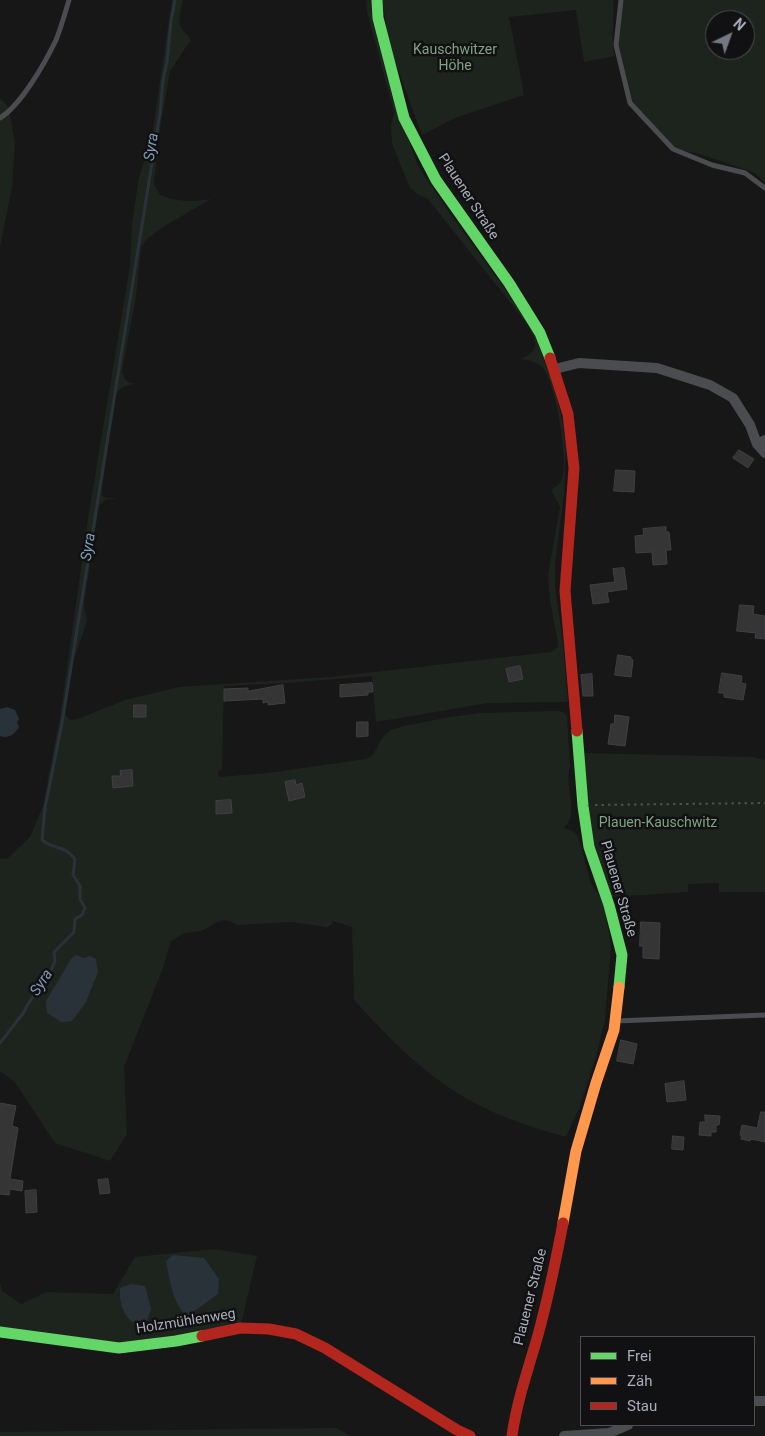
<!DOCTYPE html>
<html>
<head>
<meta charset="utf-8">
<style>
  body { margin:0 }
  #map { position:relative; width:765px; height:1436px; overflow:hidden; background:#171717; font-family:Roboto,sans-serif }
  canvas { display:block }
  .legend { position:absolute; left:580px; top:1336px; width:175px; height:90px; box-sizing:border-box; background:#111113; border:1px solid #4d4f55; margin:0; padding:6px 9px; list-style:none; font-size:15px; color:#a8adb8 }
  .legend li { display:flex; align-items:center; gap:10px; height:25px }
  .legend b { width:25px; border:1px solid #4d4f55 }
  .north { position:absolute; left:705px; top:10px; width:50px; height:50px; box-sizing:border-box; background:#111113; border:1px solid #4d4f55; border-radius:50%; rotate:42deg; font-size:14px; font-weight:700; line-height:20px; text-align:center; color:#a8adb8 }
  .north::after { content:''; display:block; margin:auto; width:18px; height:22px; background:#757880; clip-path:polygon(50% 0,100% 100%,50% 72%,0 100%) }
</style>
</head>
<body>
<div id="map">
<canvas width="765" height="1436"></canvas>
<ul class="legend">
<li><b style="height:6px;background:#63d668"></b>Frei</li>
<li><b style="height:6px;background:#ff974d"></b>Zäh</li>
<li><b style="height:6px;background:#b3261e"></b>Stau</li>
</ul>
<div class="north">N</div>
</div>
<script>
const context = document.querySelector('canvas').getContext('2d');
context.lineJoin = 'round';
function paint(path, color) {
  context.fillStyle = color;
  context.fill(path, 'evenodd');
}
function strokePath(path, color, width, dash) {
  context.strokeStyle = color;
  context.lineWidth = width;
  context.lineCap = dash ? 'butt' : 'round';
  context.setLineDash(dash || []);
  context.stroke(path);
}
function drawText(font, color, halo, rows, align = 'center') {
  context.font = font + ' Roboto,sans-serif';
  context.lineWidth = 5;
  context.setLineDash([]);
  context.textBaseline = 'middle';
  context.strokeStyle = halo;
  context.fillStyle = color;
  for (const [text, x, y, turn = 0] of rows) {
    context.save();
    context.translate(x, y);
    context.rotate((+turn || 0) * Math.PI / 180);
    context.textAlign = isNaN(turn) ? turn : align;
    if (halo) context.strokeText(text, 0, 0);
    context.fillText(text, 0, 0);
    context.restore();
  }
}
paint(new Path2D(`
  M172,0H183C181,10 176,23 184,32C187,36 189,35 190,41L170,71L159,135L154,184L160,195C178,202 193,202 211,199L163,227L148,238L141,247L136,297L122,371C126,387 133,383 147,383C134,384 122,383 116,395L102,489V496L107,498H118L105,500L99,506L84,604L87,621L73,662L64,713L70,720L78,719L125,700L179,687L330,677L551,652L557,648L558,643L550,601L548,576L560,507L551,490C555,487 559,485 562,479C569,461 556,390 546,373C541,363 531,360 520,359C541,351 537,342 528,325L428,199L419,195L410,188L392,144L391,125L394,112L367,12L366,0H375L409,140L417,164L446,208L531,325L555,387L562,420L566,447L564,495L555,563V585L563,643L568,702L488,703L376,722L372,676L287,683L224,686L222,770L218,771L219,777L268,773L366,759L372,756L383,737L391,730L404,726L450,717L480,713L556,711L563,712L567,716L570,767C564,786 580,813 564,828L571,830L578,836L591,884L603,901L611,945L605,1020L595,1060L579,1108L566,1137C534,1128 502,1118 473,1102C426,1077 389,1038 354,1000L352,927L333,921L332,924L327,927L291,922L237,925C219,914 217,925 201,931C196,932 190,932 185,933C180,935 175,939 171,941L163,968L124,1067L127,1134L110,1161L55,1143L15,1082L0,1071V858L7,859L30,837L43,806L60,717L89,512L130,266L132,224L139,177L152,136Z
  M382,0H613C615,19 610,37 615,56L584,62L576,10L509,17L524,95L455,118L422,135L390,48Z
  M621,0H765V183L755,173L721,161L696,153L673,149L630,103L616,45ZM715,20H745V50H715Z
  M0,98L9,108L15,144L12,187L0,247Z
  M582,753L752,757L765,760V892H719V883L688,884V892L611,897L593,848Z
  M214,1249L257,1256L240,1328L119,1348L0,1328V1282L2,1291L21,1304L46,1292L113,1294L135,1257Z
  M336,1428L351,1436H0V1432Z`), '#1d241e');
paint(new Path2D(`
  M7,707L15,710L19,719L17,722L19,727C15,734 8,739 0,736V709Z
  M76,955L84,958L90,956L96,959L98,972L86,1002L72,1021L61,1022L47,1013L46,1001L71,959Z
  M173,1255L204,1258L219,1279L218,1294L187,1316C172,1303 170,1280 166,1261Z
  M131,1284L145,1286L151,1309L147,1321L136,1324C123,1317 119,1301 120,1288Z`), '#2a3239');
strokePath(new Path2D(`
  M0,1043L24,1012L28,1004L49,975L55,961L54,952L74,932L75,919L82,915L85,908L80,899V886L73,875L75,859C63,844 54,850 42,840L45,808L62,723L160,113L163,80L167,62L171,21L175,0`), '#2a3239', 3);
const building = new Path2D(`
  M739,450L754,459L748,468L733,458Z
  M616,470L635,471L634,492L614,491Z
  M666,527V532H669L671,550H666L667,564L653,565L652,552L636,553L635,536L644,535L643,529Z
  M624,568L627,589L607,592L609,602L593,604L590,585L615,582L613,569Z
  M740,605L754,606L753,614L765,616V639L755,638L756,633L737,631Z
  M618,655L631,657V659L633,660L631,677L615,675Z
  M520,666L523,679L509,682L506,669Z
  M722,673L742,676L741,683L746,684L743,700L724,697V693H719Z
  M592,674L593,696H583L581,675Z
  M372,683L373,692H368V695L340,697V685Z
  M283,685L285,703L268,705V702L263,703V699L224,701V689L248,688V691Z
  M134,705H146V717H134Z
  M615,715L629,717L625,746L608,744L611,724H614Z
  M357,722H368V736L357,737Z
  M132,770L133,786L113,788L112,776H121L120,771Z
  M295,780L296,785L302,783L305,797L289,801L285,782Z
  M231,800L232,813L216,814V801Z
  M641,922L660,923L659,959L643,958V946H640Z
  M621,1040L637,1044L633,1064L617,1061Z
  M684,1081L686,1100L667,1102L665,1084Z
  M0,1103L16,1106L12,1126L18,1128L10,1179L23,1181L22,1191L10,1189L9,1195L0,1194Z
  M761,1112H765V1142L751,1139L750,1141L741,1139L742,1135H740L742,1125L757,1128Z
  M705,1115L720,1116L719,1125H716V1132H711V1136L699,1135L700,1122H705Z
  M673,1136L684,1137L683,1150L672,1149Z
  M108,1179L110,1193L100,1194L98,1180Z
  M36,1190L37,1212L26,1213L25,1191Z`);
paint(building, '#353536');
strokePath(building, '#3f4043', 1);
strokePath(new Path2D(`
  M595,805L765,803`), '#4d4e52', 2, [2.5, 4]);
strokePath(new Path2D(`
  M621,0L616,45L630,103L673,149L712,165L745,173L765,188
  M0,118C21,105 45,63 56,40C61,28 65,13 69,0
  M616,1021L765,1015`), '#4b4c50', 5);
strokePath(new Path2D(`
  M555,369L579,363L657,368L710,385L733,398L750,425L757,444L765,440
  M757,444L765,453
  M754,1401H765
  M564,1436L609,1433L628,1425`), '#4b4c50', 10);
strokePath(new Path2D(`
  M377,0L378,18L404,118L436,180L509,283L540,333L550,358
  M577,731L583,806L589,847L609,905L622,955L619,987
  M0,1332L119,1348L176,1341L202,1336`), '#63d668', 11);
strokePath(new Path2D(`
  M563,1223L576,1151L596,1083L614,1030L619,987`), '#ff974d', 11);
strokePath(new Path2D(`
  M550,358L568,414L574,468L565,591L577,731
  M202,1336L240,1328L269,1329L296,1334L325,1348L457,1430L470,1436
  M512,1436C517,1400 528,1370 538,1335C548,1298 556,1260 563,1223`), '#b3261e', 11);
drawText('14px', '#7fa381', '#111113', [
  ["Kauschwitzer",455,50],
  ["Höhe",455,66],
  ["Plauen-Kauschwitz",658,823]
]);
drawText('14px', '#a8adb8', '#111113', [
  ["Plauener Straße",468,197,57],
  ["Plauener Straße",618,889,74],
  ["Plauener Straße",531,1297,-76],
  ["Holzmühlenweg",186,1322,-9]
]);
drawText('italic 15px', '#7f9bb3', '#111113', [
  ["Syra",152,147,-81],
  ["Syra",89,547,-81],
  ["Syra",42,983,-57]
]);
</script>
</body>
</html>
